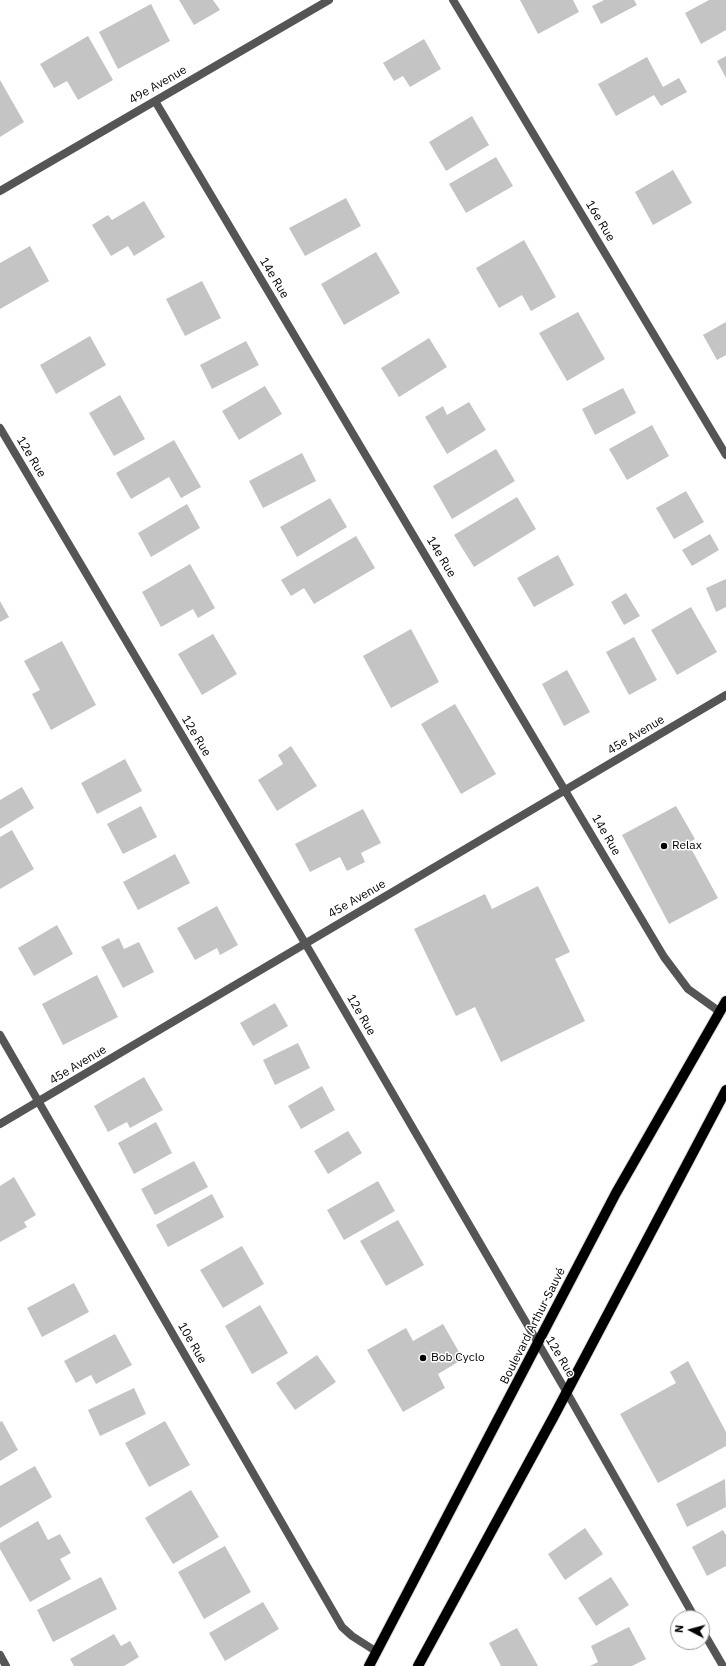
<!DOCTYPE html>
<html>
<head>
<meta charset="utf-8">
<style>
  body { margin:0 }
  #map { position:relative; width:726px; height:1666px; overflow:hidden; background:#fff; font-family:"IBM Plex Sans",sans-serif }
  canvas { display:block }
  .north { position:absolute; left:670px; top:1610px; width:40px; height:40px; box-sizing:border-box; background:#fff; border:1px solid #999; border-radius:50%; rotate:276deg; font-size:11px; font-weight:700; line-height:16px; text-align:center; color:#000 }
  .north::after { content:''; display:block; margin:auto; width:14px; height:18px; background:#000; clip-path:polygon(50% 0,100% 100%,50% 72%,0 100%) }
</style>
</head>
<body>
<div id="map">
<canvas width="726" height="1666"></canvas>
<div class="north">N</div>
</div>
<script>
const context = document.querySelector('canvas').getContext('2d');
context.lineJoin = 'round';
function paint(path, color) {
  context.fillStyle = color;
  context.fill(path, 'evenodd');
}
function strokePath(path, color, width, dash) {
  context.strokeStyle = color;
  context.lineWidth = width;
  context.lineCap = dash ? 'butt' : 'round';
  context.setLineDash(dash || []);
  context.stroke(path);
}
function drawText(font, color, halo, rows, align = 'center') {
  context.font = font + ' "IBM Plex Sans",sans-serif';
  context.lineWidth = 3;
  context.setLineDash([]);
  context.textBaseline = 'middle';
  context.strokeStyle = halo;
  context.fillStyle = color;
  for (const [text, x, y, turn = 0] of rows) {
    context.save();
    context.translate(x, y);
    context.rotate((+turn || 0) * Math.PI / 180);
    context.textAlign = isNaN(turn) ? turn : align;
    if (halo) context.strokeText(text, 0, 0);
    context.fillText(text, 0, 0);
    context.restore();
  }
}
paint(new Path2D(`
  M179,0H213L220,10L194,25Z
  M520,0H573L579,12L538,34Z
  M604,0H634L637,5L601,24L592,6Z
  M709,0H726V30L701,44L685,13Z
  M151,4L170,41L118,69L99,32Z
  M88,36L113,80L78,100L67,81L54,88L40,64Z
  M424,39L441,69L410,87L403,76L394,81L383,63Z
  M726,56V78L717,61Z
  M647,57L663,87L679,78L687,92L661,106L654,95L616,116L598,84Z
  M0,80L24,122L0,137Z
  M472,116L489,145L446,171L429,142Z
  M496,157L513,186L466,213L449,184Z
  M673,170L692,203L653,225L635,192Z
  M346,198L361,226L305,256L289,228Z
  M144,201L165,237L134,256L128,246L111,256L92,225L108,215L112,220Z
  M524,240L556,297L531,311L522,295L499,308L476,268Z
  M30,246L49,281L0,309V263Z
  M376,252L400,293L344,325L321,284Z
  M202,281L221,318L185,336L166,299Z
  M578,312L605,359L567,381L539,333Z
  M726,322V355L717,360L703,335Z
  M90,336L106,365L56,394L40,365Z
  M429,338L447,367L399,397L381,368Z
  M246,341L259,365L212,389L200,365Z
  M265,386L282,414L239,440L222,411Z
  M623,388L636,413L595,435L582,409Z
  M120,395L145,439L114,456L89,413Z
  M469,402L486,430L447,454L425,417L443,406L447,415Z
  M652,425L669,456L627,480L609,449Z
  M174,440L201,487L181,498L169,477L131,499L116,473Z
  M496,449L515,481L452,519L433,486Z
  M302,453L316,481L263,508L249,481Z
  M686,491L704,522L674,539L656,508Z
  M517,497L536,529L474,567L454,535Z
  M330,498L347,527L297,557L280,527Z
  M187,504L200,528L151,557L138,533Z
  M710,534L719,550L692,566L682,550Z
  M356,536L375,568L314,604L304,588L291,596L281,580Z
  M558,555L574,585L534,607L517,578Z
  M190,564L215,608L198,618L193,609L161,627L142,592Z
  M726,579V607L716,612L706,588Z
  M626,593L640,616L624,625L611,602Z
  M0,601L9,617L0,622Z
  M691,607L717,652L677,675L651,630Z
  M411,629L439,682L391,708L363,656Z
  M213,634L237,674L202,695L178,654Z
  M634,637L657,680L629,695L606,652Z
  M62,641L96,705L51,730L32,694L40,690L24,661Z
  M567,670L590,712L564,726L542,684Z
  M455,704L496,774L461,794L421,724Z
  M291,746L317,786L277,811L258,780L283,764L278,755Z
  M125,759L142,791L97,814L81,783Z
  M22,787L34,808L0,829V800Z
  M141,806L157,837L123,854L107,824Z
  M676,806L695,839L688,843L718,898L669,924L622,835Z
  M363,809L381,843L361,853L365,862L347,871L340,857L310,872L295,844Z
  M12,830L34,869L0,889V837Z
  M175,854L190,883L138,910L123,882Z
  M538,886L570,952L555,959L585,1021L501,1062L475,1007L456,1016L414,929L485,894L492,909Z
  M217,906L238,945L220,955L217,948L195,960L177,928Z
  M57,925L73,954L34,976L18,948Z
  M119,938L124,949L139,942L154,972L123,988L101,947Z
  M97,975L118,1017L63,1045L42,1004Z
  M275,1003L288,1026L253,1046L240,1023Z
  M298,1043L310,1068L275,1085L263,1060Z
  M144,1077L163,1110L130,1128L127,1122L108,1132L94,1106Z
  M322,1086L335,1110L301,1129L288,1106Z
  M156,1122L172,1153L134,1174L118,1143Z
  M348,1131L362,1153L328,1174L314,1151Z
  M194,1161L208,1187L155,1215L141,1189Z
  M14,1177L36,1215L24,1222L27,1227L0,1242V1186Z
  M378,1181L395,1211L344,1240L327,1210Z
  M212,1194L224,1217L168,1247L156,1225Z
  M398,1220L424,1265L386,1286L360,1241Z
  M242,1246L264,1284L223,1308L200,1270Z
  M74,1283L89,1312L42,1337L27,1308Z
  M260,1305L288,1353L252,1374L225,1326Z
  M443,1324L463,1359L438,1374L445,1388L403,1412L367,1350L406,1328L413,1341Z
  M115,1334L132,1365L96,1384L91,1375L76,1383L64,1361Z
  M317,1355L336,1382L295,1410L276,1383Z
  M688,1361L726,1432V1446L658,1483L620,1414L676,1383L670,1372Z
  M134,1388L146,1414L100,1436L88,1410Z
  M2,1421L18,1450L0,1461V1422Z
  M165,1421L190,1465L149,1487L125,1443Z
  M35,1466L52,1497L0,1528V1486Z
  M725,1479L726,1507L687,1527L676,1504Z
  M191,1490L219,1537L173,1564L145,1518Z
  M38,1521L48,1540L60,1534L71,1553L60,1559L71,1579L30,1602L0,1549V1543Z
  M585,1528L603,1554L565,1580L548,1554Z
  M723,1530L726,1535V1566L707,1576L692,1547Z
  M225,1546L251,1592L204,1619L178,1572Z
  M101,1577L117,1609L53,1642L37,1610Z
  M611,1577L629,1605L596,1626L578,1598Z
  M263,1602L279,1629L225,1661L209,1633Z
  M629,1627L646,1659L632,1666H590L598,1662L591,1646Z
  M517,1628L538,1666H501L489,1643Z
  M114,1634L121,1646L130,1641L139,1657L124,1666H74L70,1659Z`), '#c4c4c4');
const primary = new Path2D(`
  M369,1666L616,1193L726,1001
  M418,1666L554,1416L726,1090`);
strokePath(primary, '#dbdbdb', 12);
strokePath(new Path2D(`
  M453,0L726,455
  M155,101L664,957L688,989L720,1012
  M0,191L329,0
  M0,428L305,943L566,1391L695,1618
  M0,1035L342,1627L352,1636L377,1652
  M0,1124L726,695
  M702,1630L723,1666
  M0,1655L6,1666`), '#555', 8);
strokePath(primary, '#000', 10);
for (const [x, y, r, color] of [
  [664,846,4,"#000"],
  [423,1358,4,"#000"]
]) {
  const dot = new Path2D();
  dot.arc(x, y, r, 0, 2 * Math.PI);
  context.fillStyle = color;
  context.fill(dot);
  strokePath(dot, '#fff', 1.5);
}
drawText('12px', '#000', '#fff', [
  ["49e Avenue",158,85,-30],
  ["16e Rue",600,221,59],
  ["14e Rue",274,278,59],
  ["12e Rue",31,457,59],
  ["14e Rue",441,557,59],
  ["45e Avenue",636,735,-31],
  ["12e Rue",196,736,59],
  ["14e Rue",606,835,60],
  ["45e Avenue",357,899,-30],
  ["12e Rue",361,1015,60],
  ["45e Avenue",78,1065,-31],
  ["Boulevard Arthur-Sauvé",533,1326,-63],
  ["10e Rue",192,1343,60],
  ["12e Rue",560,1357,59]
]);
drawText('12px', '#000', '#fff', [
  ["Relax",672,846],
  ["Bob Cyclo",431,1358]
], 'left');
</script>
</body>
</html>
